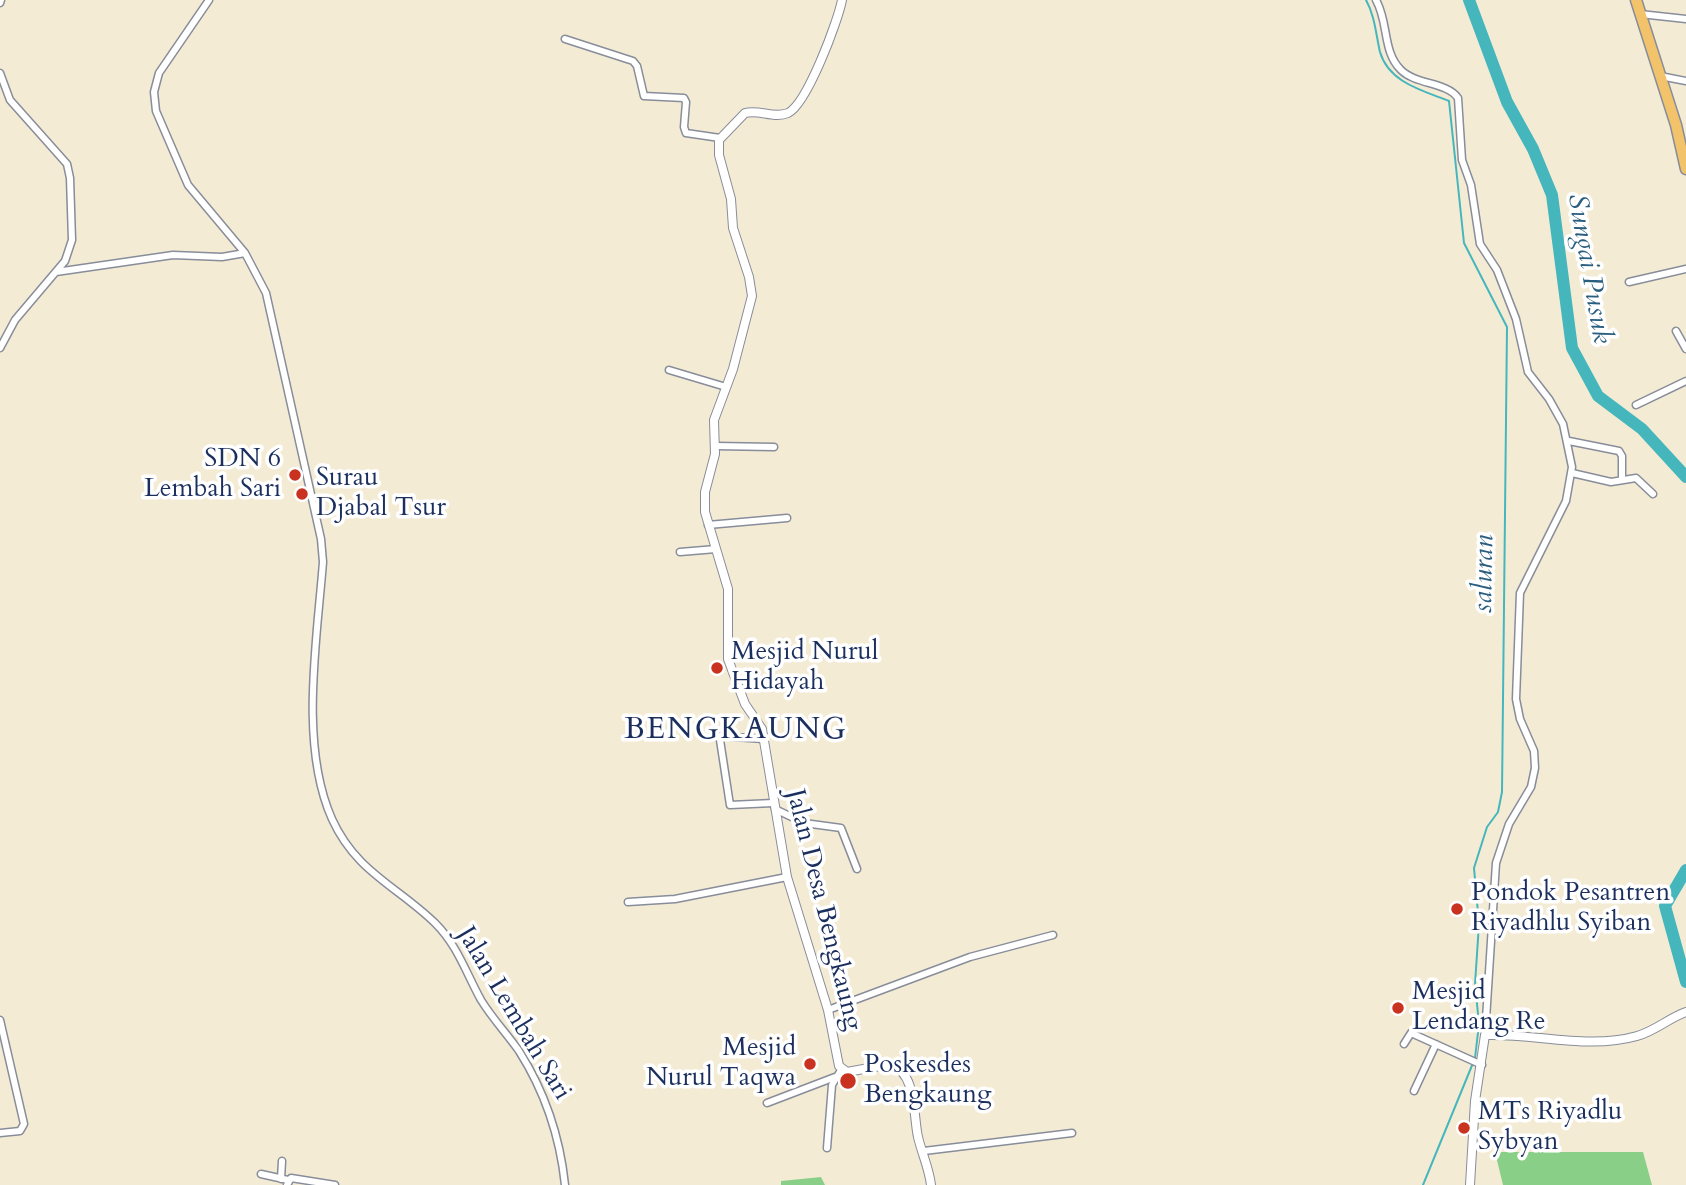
<!DOCTYPE html>
<html>
<head>
<meta charset="utf-8">
<style>
  body { margin:0 }
  canvas { display:block; background:#f4ebd5 }
</style>
</head>
<body>
<canvas width="1686" height="1185"></canvas>
<script>
const context = document.querySelector('canvas').getContext('2d');
context.lineJoin = 'round';
function paint(path, color) {
  context.fillStyle = color;
  context.fill(path, 'evenodd');
}
function strokePath(path, color, width, dash) {
  context.strokeStyle = color;
  context.lineWidth = width;
  context.lineCap = dash ? 'butt' : 'round';
  context.setLineDash(dash || []);
  context.stroke(path);
}
function drawText(font, color, halo, rows, align = 'center') {
  context.font = font + ' Cardo,serif';
  context.lineWidth = 7;
  context.setLineDash([]);
  context.textBaseline = 'middle';
  context.strokeStyle = halo;
  context.fillStyle = color;
  for (const [text, x, y, turn = 0] of rows) {
    context.save();
    context.translate(x, y);
    context.rotate((+turn || 0) * Math.PI / 180);
    context.textAlign = isNaN(turn) ? turn : align;
    if (halo) context.strokeText(text, 0, 0);
    context.fillText(text, 0, 0);
    context.restore();
  }
}
paint(new Path2D(`
  M1495,1152H1643L1652,1185H1503Z
  M821,1177L825,1185H781V1181Z`), '#8acf88');
strokePath(new Path2D(`
  M1366,0C1375,16 1376,35 1380,52C1389,83 1424,91 1449,101L1464,243L1507,327L1502,792L1498,812L1487,827L1474,868L1479,924L1475,984L1479,1024L1475,1058
  M1423,1185L1473,1063`), '#46b6bd', 2);
strokePath(new Path2D(`
  M1469,0L1507,102L1533,149L1552,195L1572,348L1598,396L1642,429L1686,477
  M1686,870L1665,906L1686,982`), '#46b6bd', 12);
const minor = new Path2D(`
  M209,0L159,73L154,92L156,111L188,185L245,253L266,293L321,539L323,562C317,640 299,745 332,819C356,872 397,886 435,923C458,946 466,973 481,1000C492,1018 507,1034 519,1051C545,1092 560,1137 565,1185
  M1376,0C1389,23 1382,51 1401,70C1416,85 1447,82 1458,98L1462,160L1471,185L1480,244L1497,270L1516,319L1528,372L1549,399L1563,424L1572,467L1566,501L1520,593L1516,699L1520,719L1534,751L1535,768L1531,787L1509,824L1496,863L1485,1035
  M0,3L1,0
  M1640,14L1686,19
  M565,39L633,61L637,66L644,96L684,98L686,102L684,127L686,133L720,138
  M0,73L10,100L67,164L70,178L72,240L65,261L15,320L0,348
  M1660,76L1686,81
  M56,272L173,255L222,257L245,253
  M1629,282L1686,269
  M1676,331L1686,349
  M669,370L726,387
  M1636,405L1686,381
  M1569,441L1619,451L1622,456V480
  M715,446L774,447
  M1572,473L1611,482L1636,478L1653,494
  M708,525L787,518
  M680,552L716,549
  M726,728L720,740L730,805L773,803
  M720,736L764,739
  M775,809L804,823L841,828L857,869
  M628,902L675,899L787,877
  M828,1010L970,957L1053,935
  M0,1020L24,1124L20,1131L0,1133
  M1404,1044L1411,1033L1482,1065
  M1414,1091L1436,1044
  M767,1103L835,1077
  M827,1148L832,1085L841,1070
  M924,1151L1072,1133
  M261,1174L288,1180
  M281,1179L282,1161
  M287,1185L291,1178L335,1185`);
const tertiary = new Path2D(`
  M842,0C838,21 807,104 788,113C774,119 759,109 745,113L719,140V155L731,199L733,228L749,277L752,296L733,369L714,420L715,454L705,492V512L728,589V659L745,704L762,729L787,877L828,1010L839,1066L847,1072L891,1064C917,1074 913,1115 918,1137C922,1154 929,1168 931,1185
  M1470,1185L1475,1101L1485,1035C1535,1033 1588,1050 1637,1036C1655,1031 1669,1018 1686,1012`);
const primary = new Path2D(`
  M1636,0L1676,125L1686,169`);
strokePath(minor, '#888d9a', 9);
strokePath(tertiary, '#888d9a', 10);
strokePath(primary, '#888d9a', 13);
strokePath(minor, '#fff', 6);
strokePath(tertiary, '#fff', 8);
strokePath(primary, '#f2c36a', 10);
for (const [x, y, r, color] of [
  [295,475,7,"#c8321e"],
  [302,494,7,"#c8321e"],
  [717,668,7,"#c8321e"],
  [1457,909,7,"#c8321e"],
  [1398,1008,7,"#c8321e"],
  [810,1064,7,"#c8321e"],
  [848,1081,9,"#c8321e"],
  [1464,1128,7,"#c8321e"]
]) {
  const dot = new Path2D();
  dot.arc(x, y, r, 0, 2 * Math.PI);
  context.fillStyle = color;
  context.fill(dot);
  strokePath(dot, '#fff', 2.5);
}
drawText('26px', '#1b2f5e', '#fff', [
  ["SDN 6",281,460,"right"],
  ["Lembah Sari",281,490,"right"],
  ["Surau",316,479],
  ["Djabal Tsur",316,509],
  ["Mesjid Nurul",731,653],
  ["Hidayah",731,683],
  ["Pondok Pesantren",1471,894],
  ["Riyadhlu Syiban",1471,924],
  ["Mesjid",1412,993],
  ["Lendang Re",1412,1023],
  ["Mesjid",796,1049,"right"],
  ["Nurul Taqwa",796,1079,"right"],
  ["Poskesdes",864,1066],
  ["Bengkaung",864,1096],
  ["MTs Riyadlu",1478,1113],
  ["Sybyan",1478,1143]
], 'left');
drawText('26px', '#1b2f5e', '#fff', [
  ["Jalan Desa Bengkaung",823,910,76],
  ["Jalan Lembah Sari",513,1014,59]
]);
drawText('italic 28px', '#2a5e7f', '#fff', [
  ["Sungai Pusuk",1588,269,80],
  ["saluran",1485,574,-89]
]);
context.letterSpacing = '2px';
drawText('30px', '#1b2f5e', '#fff', [
  ["BENGKAUNG",736,731]
]);
context.letterSpacing = '0px';
</script>
</body>
</html>
